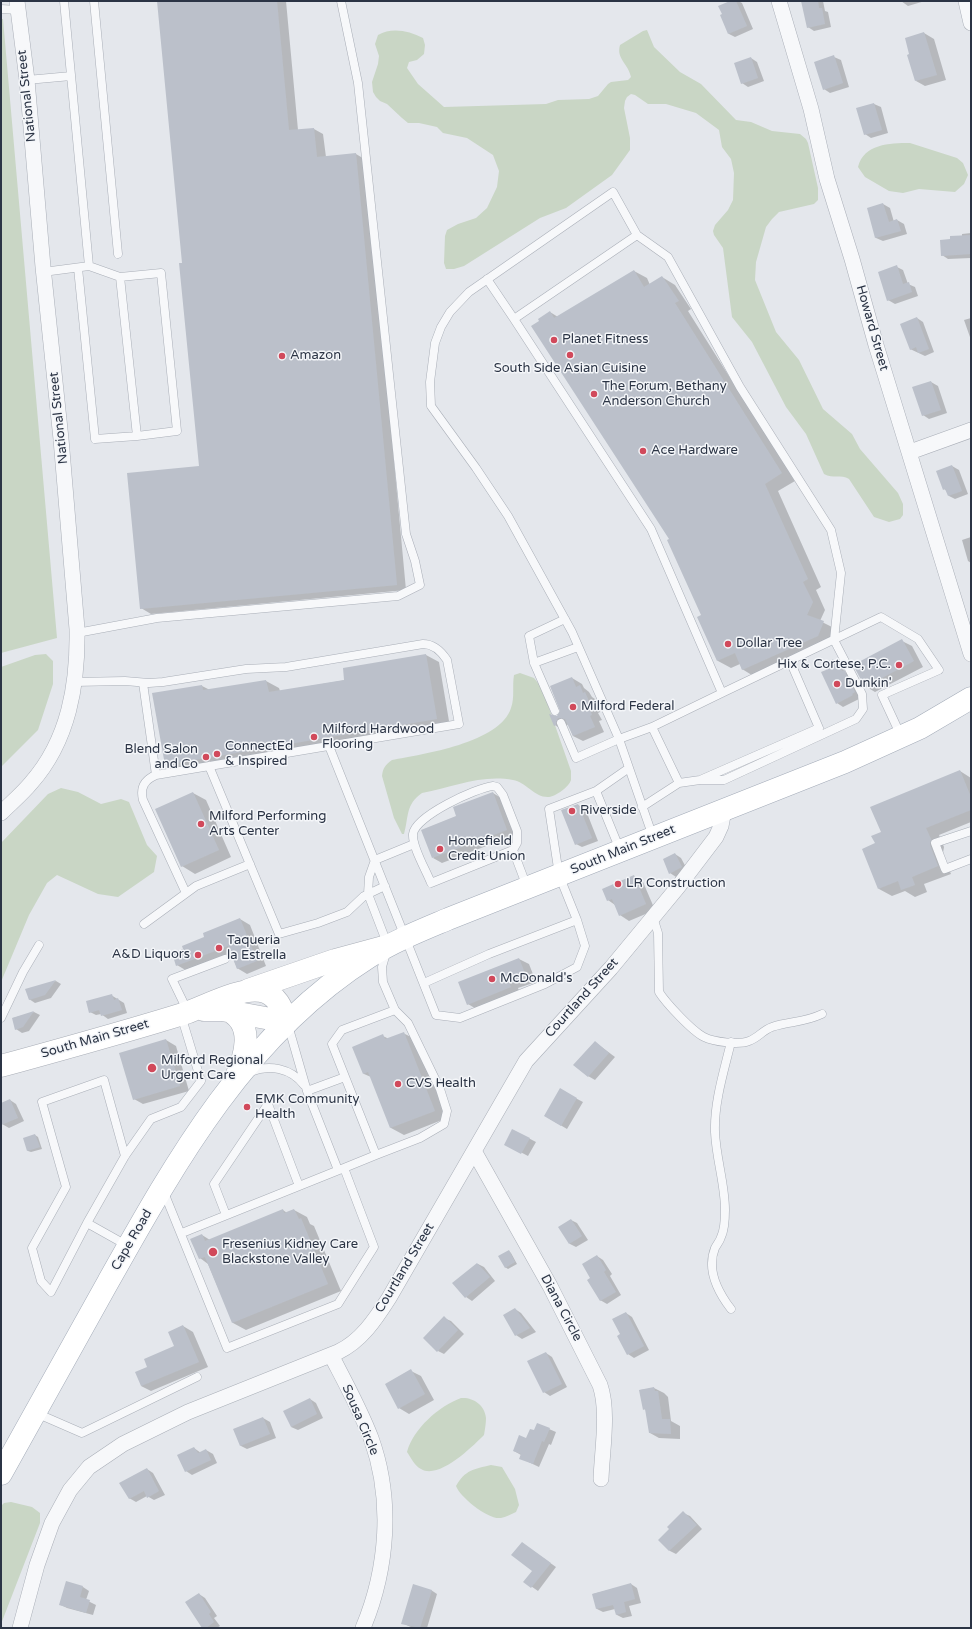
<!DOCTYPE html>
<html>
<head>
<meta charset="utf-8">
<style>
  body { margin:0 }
  #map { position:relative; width:972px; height:1629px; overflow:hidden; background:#e4e7ec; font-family:"Varela Round",sans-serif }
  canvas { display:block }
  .frame { position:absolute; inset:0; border:2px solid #2b3445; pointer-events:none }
</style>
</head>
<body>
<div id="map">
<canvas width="972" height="1629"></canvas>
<div class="frame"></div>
</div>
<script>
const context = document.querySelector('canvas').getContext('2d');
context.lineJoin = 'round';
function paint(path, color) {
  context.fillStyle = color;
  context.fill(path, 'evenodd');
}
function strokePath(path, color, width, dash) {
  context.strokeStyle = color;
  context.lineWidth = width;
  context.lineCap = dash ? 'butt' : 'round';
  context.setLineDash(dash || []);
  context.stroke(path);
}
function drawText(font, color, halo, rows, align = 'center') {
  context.font = font + ' "Varela Round",sans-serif';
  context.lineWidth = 3;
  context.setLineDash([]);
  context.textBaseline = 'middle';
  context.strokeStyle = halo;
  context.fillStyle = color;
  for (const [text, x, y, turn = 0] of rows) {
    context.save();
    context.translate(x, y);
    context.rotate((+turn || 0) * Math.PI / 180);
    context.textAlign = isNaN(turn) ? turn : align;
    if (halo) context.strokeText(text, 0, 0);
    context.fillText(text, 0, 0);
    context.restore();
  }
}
paint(new Path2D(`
  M1,19H3L57,638L1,653Z
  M647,30L654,47L680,72L701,84L736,120L751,122L772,131L800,134L806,139L808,143L818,188V200L814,204L779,212L772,219L766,227L756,262L755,280L776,332L799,360L823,409L852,434L860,449L898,493L903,504V515L900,519L889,522L874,517L849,479C841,474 833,479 824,474L806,434L786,407L752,342L732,317L723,248L714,235L713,231L715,225L728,210L733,200L734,173L731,159L722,147L719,130L696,113L666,104H648L635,95L631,94L627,97L625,101L624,108L630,138V150L612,175L566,208L540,218L464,266L454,269H446L444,263L445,236L447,230L458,224L476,218L487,208L497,187L499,171L493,155L467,138L443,133L437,127L419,123H408L402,118L387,104L380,101L376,97L373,92L372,82L378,64L379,56L375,44L378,35C392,27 409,31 423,38L425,45L424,54L417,60L409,62L407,68L418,84L444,107L546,104L558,100L589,99L598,96L608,84L611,82L628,80L631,77C628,63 616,59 620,45L643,31Z
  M910,143L957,158L963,163L968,175L964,184L955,192L919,189L903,193L889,191L865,177L858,167C864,144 889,143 910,143Z
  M46,654L53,661V684L38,730L1,767V667L35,655Z
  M520,673L534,678L542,688L571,771C571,774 571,778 571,780C569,787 556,796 549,797C535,798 526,782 513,780C482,774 453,787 422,793C405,805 409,817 404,834H402L394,818L382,776C383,768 385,765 392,760C423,754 500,743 511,708C515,697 512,686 514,675Z
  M61,788L78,792L101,804L121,799L129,802L147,845L157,856L154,872L118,897L98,894L57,875L47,883L29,915L1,982V843L48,794Z
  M461,1398C473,1397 485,1405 486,1418C486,1423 485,1429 484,1435C473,1446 439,1480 421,1469C415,1466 411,1458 407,1452C413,1429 439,1406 461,1398Z
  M491,1465L502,1467L515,1489L519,1505L516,1512C511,1514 506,1517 501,1518C488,1520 460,1497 456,1486C465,1470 474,1469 491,1465Z
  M11,1502L32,1507L40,1513V1523L1,1624V1506L4,1503Z`), '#c9d6c5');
paint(new Path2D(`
  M158,1H286L298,130L314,129L323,134L326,157L356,154L366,160L406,590L151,614L141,608L200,467L183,264Z
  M732,1H738L742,3L753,29L735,37L729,34L723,14Z
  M802,1H823L825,11L828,12L831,27L814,31L808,27Z
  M901,1H925L908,6Z
  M924,33L934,39L946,80L925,86L916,81Z
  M834,57L841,60L849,87L830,93L824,89Z
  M751,58L757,62L764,81L748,87L742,83Z
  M874,104L881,107L888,133L871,138L865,134L858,108Z
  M883,204L890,208L894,222L897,220L904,224L907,234L883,241L876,238L868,209Z
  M971,233V258L948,259L942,255L962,237V234Z
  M897,267L903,270L908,284L915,287L918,296L895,304L888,300Z
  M634,271L647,278L650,285L662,277L675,285L691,309L688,311L795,481L778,491L821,587L816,590L825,610L820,621L836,629L831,643L755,677L742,669L740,664L731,668L718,661L702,616L671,539L550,312L558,317Z
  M917,318L923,322L934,352L925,356L910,349Z
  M971,318V340L964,320Z
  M931,382L938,386L947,413L929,419L923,415Z
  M952,466L959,470L968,494L955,499L949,496L947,491L944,489Z
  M971,537V563L968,561L962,540Z
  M902,641L912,646L923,667L875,692L865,686Z
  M426,655L439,662L450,727L179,772L166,765L154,694L202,686L210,690L266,681L279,688L280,691L346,680Z
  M833,660L840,664L846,673L850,675L861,696L858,697L859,699L843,707L837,703L827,670Z
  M572,678L582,684L584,688L589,692L592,697L595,699L600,712L598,713L602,720L599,721L604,732L583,741L573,736L568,724L564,731L555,725L557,717L562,711Z
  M960,771L971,778V822L939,835L944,847L943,853L951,874L924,884L927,892L915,897L905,891L892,896L879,889L882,833Z
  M193,793L206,800L231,857L195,874L182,866Z
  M493,793L501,798L515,835L442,863L433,858Z
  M578,805L585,808L598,841L582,847L576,844Z
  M675,854L681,858L688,871L676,877L670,873Z
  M634,876L643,882L655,910L629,921L620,915L615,905L608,900Z
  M240,919L250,925L266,966L247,974L237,968L231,953L187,971L177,965L185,949Z
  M519,959L529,964L536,982L518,988L520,993L478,1010L468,1004Z
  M56,981L61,984L51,998L35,1003L29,999L27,990Z
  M111,995L124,1003L127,1013L108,1019L101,1014L96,1015L90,1012Z
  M34,1012L40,1015L29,1031L22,1033L16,1029L13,1018Z
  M403,1033L417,1040L447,1118L404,1135L391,1128L371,1077L364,1074L354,1047L383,1036L389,1039Z
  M166,1040L176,1046L189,1091L143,1104L134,1099Z
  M595,1042L615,1057L595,1080L588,1076Z
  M560,1090L583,1102L567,1129L545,1116Z
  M10,1100L16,1104L24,1121L9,1128L2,1124L1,1121V1104Z
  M513,1130L536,1142L528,1156L505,1144Z
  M35,1135L38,1137L42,1149L31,1152L28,1151L24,1139Z
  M283,1210L287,1213L294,1210L307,1217L310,1224L314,1226L341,1291L246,1330L233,1323L208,1264L200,1258L202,1235L210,1240Z
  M571,1220L577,1223L588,1240L576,1247L570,1244L560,1227Z
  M509,1251L511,1253L517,1264L508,1269L505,1267Z
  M597,1256L603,1260L612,1274L610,1276L621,1295L607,1304L600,1300L592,1278Z
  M478,1264L484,1267L495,1281L472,1301L466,1297Z
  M515,1309L521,1313L536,1332L522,1339L516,1335Z
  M626,1313L632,1317L649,1350L634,1358L628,1354L621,1334Z
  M444,1318L451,1321L464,1334L444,1354L438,1351Z
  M183,1326L193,1332L208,1367L151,1391L141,1386L148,1367L176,1347Z
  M546,1353L552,1357L567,1387L550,1396L544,1392Z
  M411,1371L421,1376L434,1400L409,1414L399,1408Z
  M654,1388L664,1393L668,1397L671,1421L680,1426V1439L659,1438L650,1433L647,1411L644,1409L640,1390Z
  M310,1399L316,1403L323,1418L298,1430L291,1427Z
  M263,1418L270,1422L276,1438L247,1449L241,1446L235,1430Z
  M549,1429L556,1432L551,1445L549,1444L539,1467L520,1458L521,1455L514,1451L534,1432Z
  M194,1448L201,1453L206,1450L213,1454L217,1463L192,1475L186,1471Z
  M147,1469L153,1473L165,1495L154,1500L147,1496L136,1502L129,1498Z
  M683,1513L690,1516L702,1529L676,1554L670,1551L659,1540L671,1529Z
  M522,1543L556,1567L538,1591L525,1582L533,1571Z
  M67,1583L83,1587L89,1591L86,1600L96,1605L93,1615L67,1608L61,1605Z
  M631,1584L637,1588L641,1603L629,1606L632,1616L623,1618L617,1615L615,1609L603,1612L597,1609L593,1594Z
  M431,1590L437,1594L427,1628H413L402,1623Z
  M199,1594L205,1598L217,1616L214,1618L220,1626L217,1628H203Z`), '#0003');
paint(new Path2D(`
  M157,1H277L289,130L314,128L317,157L356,153L397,585L140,609L127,473L199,466L179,263H182Z
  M730,1H736L747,26L728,34L720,15L722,14L718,6Z
  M801,1H818L819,8H822L825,24L807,28Z
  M924,32L937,75L915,81L907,55L909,54L905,38Z
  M834,55L843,83L823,90L814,62Z
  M751,57L758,78L741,84L734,63Z
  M874,103L882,130L864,135L856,108Z
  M883,203L889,222L897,219L901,231L875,238L867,208Z
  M971,235V254L941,256L940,240L950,239V236Z
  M897,265L903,284L909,282L912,292L887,301L878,272Z
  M634,270L644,287L662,276L679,301L675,303L782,473L765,484L808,579L803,582L813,602L807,615L824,621L818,636L742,670L735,653L717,661L697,617L701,615L667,540L669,539L531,326L539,321L538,319L550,311L554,318Z
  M917,317L929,349L918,353L916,347L910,350L900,324Z
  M931,381L941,410L922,416L912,387Z
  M952,465L962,491L948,496L945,489L943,490L936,471Z
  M902,639L914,661L865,687L853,665Z
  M426,654L437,719L165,765L152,693L202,685L203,690L266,680L269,692L344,680L343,668Z
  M833,659L836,664L838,663L842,671L844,670L855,692L852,694L853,695L836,704L821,672L826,670L823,664Z
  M572,677L576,687L580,685L583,693L585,692L591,706L589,707L592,715L590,716L595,727L573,736L565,719L558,718L556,722V725L554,726L549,714L557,716L560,711L550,686Z
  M960,770L971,797V810L926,828L931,839L930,845L938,866L912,877L915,885L901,890L898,881L878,889L862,849L875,843L871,836L881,832L870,807Z
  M193,792L219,850L181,867L155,809Z
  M493,792L507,830L432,858L421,830L456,816L453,807Z
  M578,804L592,838L575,845L561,810Z
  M675,853L682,867L669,874L663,859Z
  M634,875L646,904L619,916L612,899L607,901L602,889Z
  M240,918L257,961L237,969L228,946L176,966L172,953L183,949L182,946L204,937L203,933Z
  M519,958L526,976L509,983L511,987L467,1005L458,982Z
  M56,980L45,995L29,1000L25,989Z
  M112,994L114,1000L118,998L122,1010L101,1016L99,1010L89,1013L86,1001Z
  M34,1011L23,1027L15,1030L12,1018Z
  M404,1032L435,1111L390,1128L368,1072L363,1074L352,1047L383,1034L385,1039Z
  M166,1039L180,1086L133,1100L119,1053Z
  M595,1041L609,1053L588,1077L573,1065Z
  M560,1088L577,1098L561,1126L544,1116Z
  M10,1099L18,1118L1,1125V1103Z
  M512,1129L530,1138L521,1154L504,1145Z
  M35,1134L40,1147L27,1151L23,1138Z
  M283,1209L284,1213L294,1209L299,1219L301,1218L328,1284L232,1323L205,1257L199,1259L190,1239L202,1234L205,1241Z
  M571,1219L582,1236L569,1244L558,1227Z
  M509,1250L515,1262L505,1268L498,1256Z
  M597,1255L606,1270L604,1272L616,1292L600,1301L587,1280L590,1278L582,1264Z
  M477,1263L490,1277L465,1298L452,1283Z
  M515,1308L530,1328L515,1336L503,1315Z
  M626,1312L644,1346L627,1355L617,1336L620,1334L612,1319Z
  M444,1316L458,1330L437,1352L423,1338Z
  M183,1325L199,1362L141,1386L135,1372L147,1367L144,1359L174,1346L168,1332Z
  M546,1352L562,1384L543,1393L527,1361Z
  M411,1369L425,1394L398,1409L385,1384Z
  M654,1387L655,1391H658L662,1419H670L671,1434L649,1433L645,1409L643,1410L639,1390Z
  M310,1398L317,1414L291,1427L283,1411Z
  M263,1417L270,1434L240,1446L233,1429Z
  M537,1423L550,1428L544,1442L542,1441L533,1464L519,1459L521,1454L513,1451L519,1435L526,1438L530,1429L534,1430Z
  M194,1447L198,1453L206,1449L211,1460L185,1472L177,1455Z
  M147,1468L159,1491L147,1498L144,1491L129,1499L119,1483Z
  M683,1511L697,1525L669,1551L658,1540L669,1529L667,1527Z
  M522,1542L551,1563L531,1588L523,1582L532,1571L511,1555Z
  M66,1581L83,1586L80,1597L90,1600L86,1613L59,1605Z
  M631,1583L635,1599L624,1602L626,1612L616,1615L613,1605L596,1609L592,1594Z
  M413,1584L432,1590L420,1628L401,1624Z
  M199,1593L211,1612L209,1614L214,1622L206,1628H202L185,1602Z`), '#bbc0ca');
const service = new Path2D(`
  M64,1L89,266
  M94,1L118,254
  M1,9L18,10
  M27,80L71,76
  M637,235L668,257L740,387L831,530L841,573L834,640L862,694L863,709L856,719L724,780H700
  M43,272L89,266L120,277L161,273L177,431L137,436L95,439L78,268
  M120,277L137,436
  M487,279L514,319
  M77,633L157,618L398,596L420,585L415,561L406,534L358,83L341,1
  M534,663L529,636L565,619
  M74,682L125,681L149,683L163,682L246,669L286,667L423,644C434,644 441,651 447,660L459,724L156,775C144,780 140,788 143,800L186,893
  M143,683L156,775
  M555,711L534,663L578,647
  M561,723L576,758L619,739L652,727L722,693
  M652,727L679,783L700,780L819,728L790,661
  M329,746L436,1015L460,1018L545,984L577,967L585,946L577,920L559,875L549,809L596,791L629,768
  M209,766L279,934L318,923L347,912L364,896L385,886
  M596,791L620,850
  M642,807L679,783
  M971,831L935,843L945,869L971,859
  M653,837L619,739L572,632L508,516L476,468L431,406L430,382L435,343L441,327L450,312L469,292L613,192L637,235L514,319L651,529L722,693L881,617L918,639L939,670L882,695L901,736
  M513,850L517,843V831L503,795L497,787L493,786C476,788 415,816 413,834C412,847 426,870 431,883L513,850L527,887
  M653,917L658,933L659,992C666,1003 692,1031 704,1037C714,1042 739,1045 749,1041C758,1038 763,1030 772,1027C790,1021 803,1023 822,1014
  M144,924L196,886L250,864
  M424,983L489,954L577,920
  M188,1012L172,979L225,959
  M1,1018L23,972L39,945
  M288,1025L307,1091L338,1170
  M731,1042C724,1071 714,1102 715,1132C716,1158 725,1184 725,1210C725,1219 725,1229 721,1237C720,1241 717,1244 715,1248C706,1270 718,1292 731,1309
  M250,1072C269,1064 291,1068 304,1085
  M307,1091L345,1077
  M376,1155L420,1138L444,1124L447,1111L440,1089L408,1023L395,1010L383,982L382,967L388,946L368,894L369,877L375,860L414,844
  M125,1156L104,1080L42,1102L66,1187L32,1248L41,1281L51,1292L87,1223L125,1156L151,1119L181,1107L201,1081L181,1015
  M344,1168L376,1155L332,1044L342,1030L395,1010
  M163,1190L227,1348L338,1304L374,1247L344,1168L182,1233
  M226,1215L214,1184L268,1104L299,1186
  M87,1223L128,1246
  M36,1413L82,1433L197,1377`);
const minor = new Path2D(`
  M779,1L811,109L827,179L852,259L876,345L971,654
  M966,1L971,23
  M910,452L971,430
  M1,813C11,803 22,794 31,783C69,740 78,684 77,629L61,439L43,267L27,80L17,1
  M474,1151L550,1286L600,1385C609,1411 602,1451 601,1479
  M331,1355C345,1382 360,1409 371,1438C393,1499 388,1568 363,1628
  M20,1628L37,1565L52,1523L70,1490L89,1467L123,1444L188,1412L338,1352C361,1341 375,1320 389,1298L526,1061L611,968L678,887L716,837L721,826L724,810`);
const secondary = new Path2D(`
  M248,990L335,960L383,947
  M204,1010H222L287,1022
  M227,1010C256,1023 245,1057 235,1079
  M1,1066C63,1049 125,1032 186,1013C206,1006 241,987 261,991C277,994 282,1008 287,1022`);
const primary = new Path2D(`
  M1,1474C37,1410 73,1346 108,1282C177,1159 247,1034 369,957C394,941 422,930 448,919L845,762L920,728L971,698`);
strokePath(service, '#a9aeb7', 9);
strokePath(minor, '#a9aeb7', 16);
strokePath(secondary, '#a9aeb7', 23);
strokePath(primary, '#a3abb8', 23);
strokePath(service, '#f7f8fa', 8);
strokePath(minor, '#f7f8fa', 15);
strokePath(secondary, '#fff', 22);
strokePath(primary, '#fff', 22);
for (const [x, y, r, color] of [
  [554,340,4,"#d1495b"],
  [570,355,4,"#d1495b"],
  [282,356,4,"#d1495b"],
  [594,394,4,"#d1495b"],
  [643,451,4,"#d1495b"],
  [728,644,4,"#d1495b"],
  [899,665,4,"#d1495b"],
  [837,684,4,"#d1495b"],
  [573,707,4,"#d1495b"],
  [314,737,4,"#d1495b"],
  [217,754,4,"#d1495b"],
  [206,757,4,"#d1495b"],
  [572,811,4,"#d1495b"],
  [201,824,4,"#d1495b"],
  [440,849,4,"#d1495b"],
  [618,884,4,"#d1495b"],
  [219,948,4,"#d1495b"],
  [198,955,4,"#d1495b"],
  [492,979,4,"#d1495b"],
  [152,1068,5,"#d1495b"],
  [398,1084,4,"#d1495b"],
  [247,1107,4,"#d1495b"],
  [213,1252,5,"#d1495b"]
]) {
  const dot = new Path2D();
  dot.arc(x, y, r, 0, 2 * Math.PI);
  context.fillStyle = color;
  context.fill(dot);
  strokePath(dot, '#f4f6f9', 1.5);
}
drawText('13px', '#2b3445', '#f4f6f9', [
  ["National Street",27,96,-96],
  ["Howard Street",872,328,74],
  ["National Street",59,418,-96],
  ["South Main Street",623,850,-22],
  ["Courtland Street",582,998,-48],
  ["South Main Street",95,1039,-16],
  ["Cape Road",132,1240,-60],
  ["Courtland Street",405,1268,-59],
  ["Diana Circle",561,1308,62],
  ["Sousa Circle",360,1420,67]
]);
drawText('13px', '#2b3445', '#f4f6f9', [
  ["Planet Fitness",562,340],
  ["Amazon",290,356],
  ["South Side Asian Cuisine",570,369,"center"],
  ["The Forum, Bethany",602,387],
  ["Anderson Church",602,402],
  ["Ace Hardware",651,451],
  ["Dollar Tree",736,644],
  ["Hix & Cortese, P.C.",891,665,"right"],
  ["Dunkin'",845,684],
  ["Milford Federal",581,707],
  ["Milford Hardwood",322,730],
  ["Flooring",322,745],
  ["ConnectEd",225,747],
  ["& Inspired",225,762],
  ["Blend Salon",198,750,"right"],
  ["and Co",198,765,"right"],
  ["Riverside",580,811],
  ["Milford Performing",209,817],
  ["Arts Center",209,832],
  ["Homefield",448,842],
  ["Credit Union",448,857],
  ["LR Construction",626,884],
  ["Taqueria",227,941],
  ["la Estrella",227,956],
  ["A&D Liquors",190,955,"right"],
  ["McDonald's",500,979],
  ["Milford Regional",161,1061],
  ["Urgent Care",161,1076],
  ["CVS Health",406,1084],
  ["EMK Community",255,1100],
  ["Health",255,1115],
  ["Fresenius Kidney Care",222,1245],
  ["Blackstone Valley",222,1260]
], 'left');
</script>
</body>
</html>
